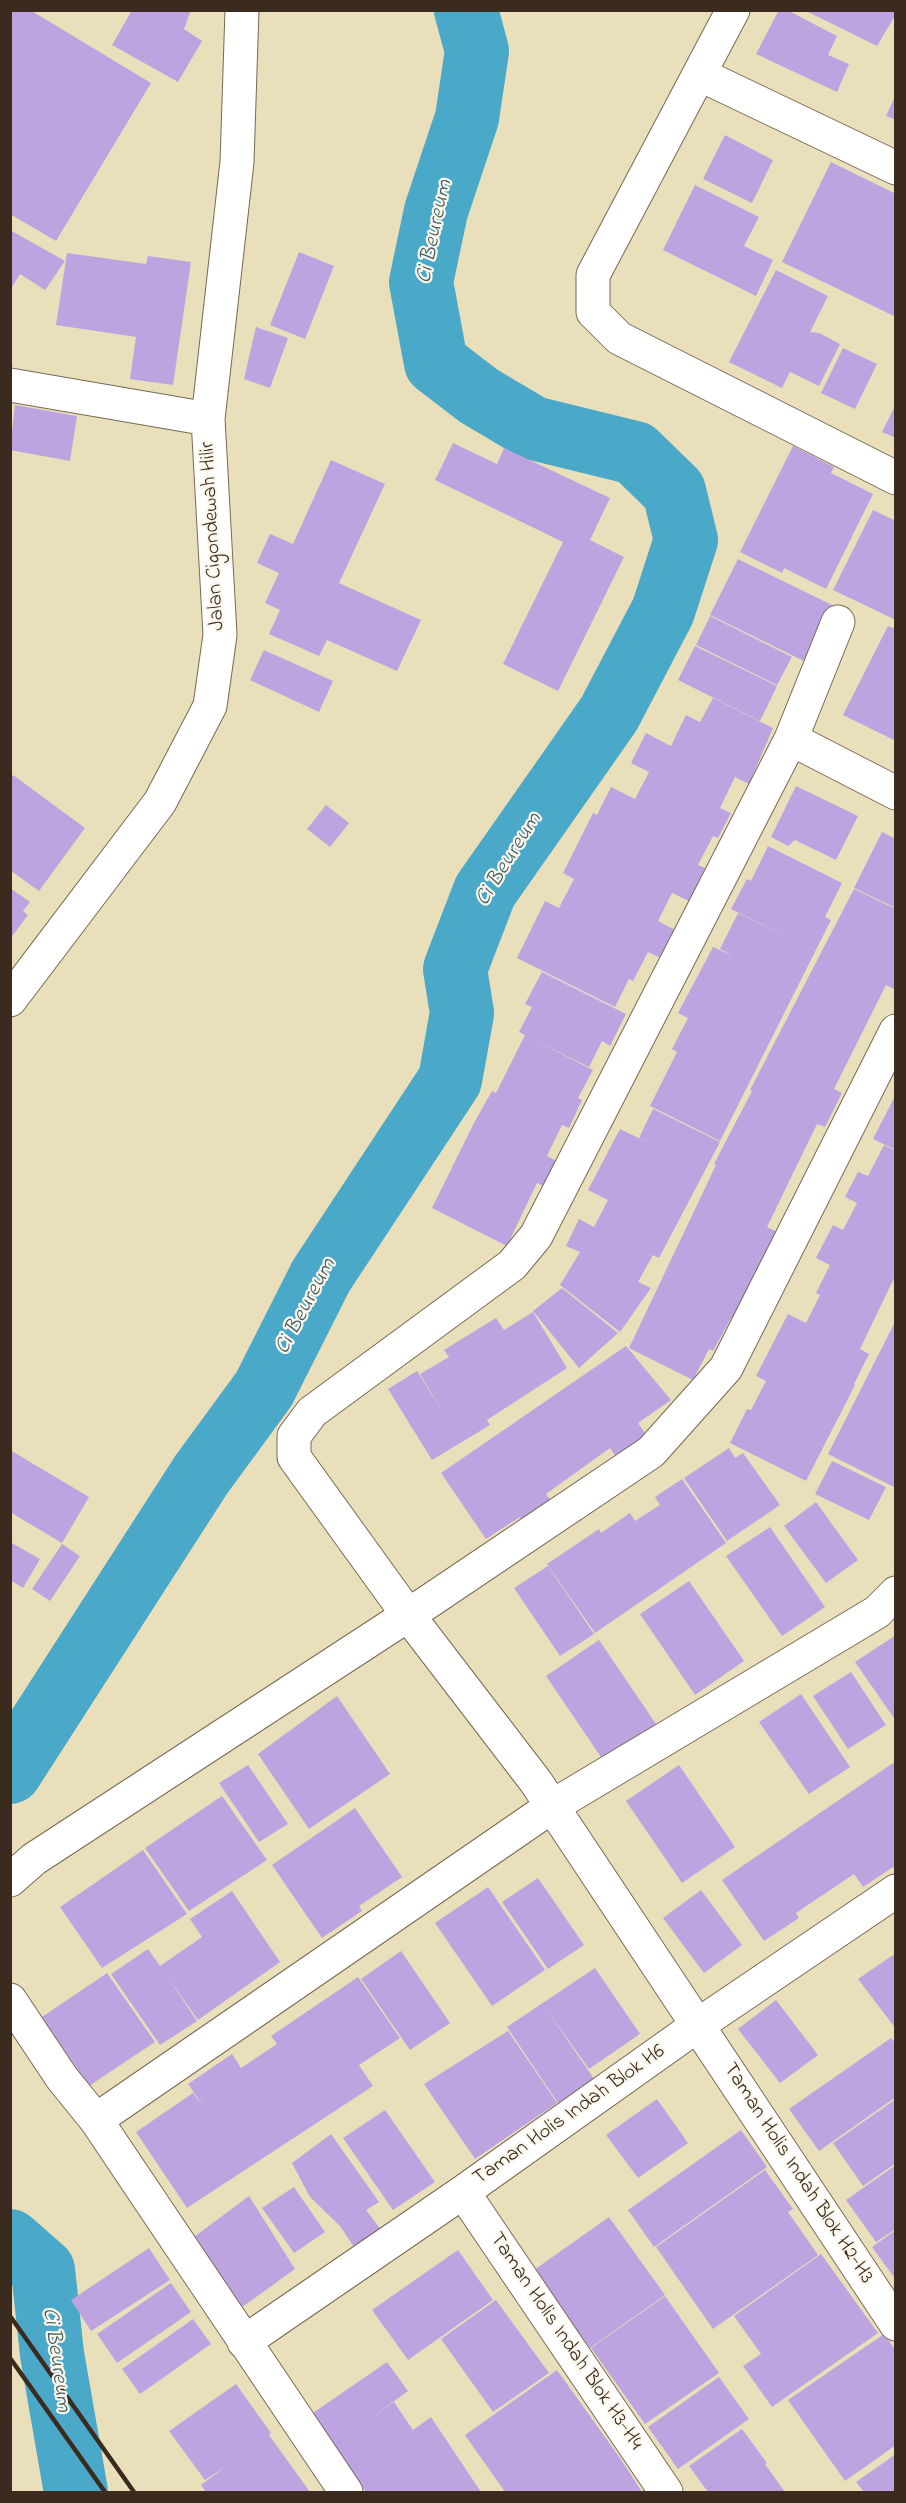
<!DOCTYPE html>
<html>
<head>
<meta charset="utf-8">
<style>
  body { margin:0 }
  #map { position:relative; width:906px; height:2503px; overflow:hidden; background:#eadfbb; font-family:"Indie Flower",sans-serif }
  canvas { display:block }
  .frame { position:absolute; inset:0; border:12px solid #3b2a1e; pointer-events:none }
</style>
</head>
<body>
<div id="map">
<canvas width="906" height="2503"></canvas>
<div class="frame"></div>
</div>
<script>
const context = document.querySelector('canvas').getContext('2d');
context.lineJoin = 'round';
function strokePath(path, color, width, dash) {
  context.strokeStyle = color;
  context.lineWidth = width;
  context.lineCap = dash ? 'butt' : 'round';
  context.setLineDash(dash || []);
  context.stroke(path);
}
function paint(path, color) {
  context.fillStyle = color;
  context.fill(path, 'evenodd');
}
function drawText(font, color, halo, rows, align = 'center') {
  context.font = font + ' "Indie Flower",sans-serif';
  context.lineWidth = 4.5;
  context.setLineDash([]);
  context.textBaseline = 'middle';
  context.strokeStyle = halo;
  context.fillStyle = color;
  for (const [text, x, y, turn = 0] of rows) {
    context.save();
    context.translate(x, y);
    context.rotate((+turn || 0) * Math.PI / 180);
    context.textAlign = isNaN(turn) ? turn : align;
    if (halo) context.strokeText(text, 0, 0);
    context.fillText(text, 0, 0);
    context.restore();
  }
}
strokePath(new Path2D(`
  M10,1772L201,1475L264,1389L321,1276L450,1080L462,1013L455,969L485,891L609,714L663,611L686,540L674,491L635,453L533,428L479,396L436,363L421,282L436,211L467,118L477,51L466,10
  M10,2241L43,2270L52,2354L76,2492`), '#4aa8c8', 64);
paint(new Path2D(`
  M10,10H30L151,83L56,241L10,214Z
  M132,10H191L184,29L202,41L178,82L112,45Z
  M779,10H787L837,36L828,55L849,64L837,92L756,54Z
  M804,10H896V14L877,46Z
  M896,94V120L886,116Z
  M725,135L773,160L752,203L703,179Z
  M831,162L896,194V317L782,262Z
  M695,185L759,217L744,246L773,260L756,296L663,250Z
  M10,230L65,261L45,290L20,274L10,290Z
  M299,252L334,266L305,339L270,325Z
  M67,253L146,264L148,256L191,262L173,385L130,379L136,337L56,325Z
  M776,270L828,296L810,332L819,333L840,344L819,386L790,372L782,388L729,362Z
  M256,327L288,338L270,388L244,379Z
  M843,348L877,364L855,409L821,393Z
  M896,404V438L882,432Z
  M15,405L77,416L70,461L10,450Z
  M453,443L497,464L504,448L610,498L590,540L624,557L558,691L503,664L563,542L435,480Z
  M793,446L834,467L831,473L873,494L826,589L784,568L782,573L740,552Z
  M331,460L385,484L339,583L421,620L397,671L327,640L319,656L269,634L280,610L265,603L279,573L257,563L270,534L293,544Z
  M873,510L896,521V620L833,590Z
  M738,559L834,606L806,662L710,615Z
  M710,616L792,657L777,685L696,645Z
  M888,626L896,629V741L843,715Z
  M695,646L777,686L760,721L678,680Z
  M264,650L333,681L319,712L250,680Z
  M713,698L773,728L749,784L735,777L720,808L731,813L718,838L713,836L698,865L705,868L689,901L672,893L658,921L679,932L665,960L648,952L633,981L629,979L615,1007L517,958L545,901L559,908L574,879L563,873L593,813L597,815L611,787L635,799L649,772L631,763L646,733L671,746L686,715L700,722Z
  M13,775L85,828L39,891L10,870V778Z
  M796,786L858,816L836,860L795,840L788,846L771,837Z
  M326,805L349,823L330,847L307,829Z
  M882,832L896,839V908L854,888Z
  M768,846L842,883L825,917L831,920L720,1141L650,1106L677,1052L672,1049L688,1018L678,1013L713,947L733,956L720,949L738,913L797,941L731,909L747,879L751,881Z
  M10,888L30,902L23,911L28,915L10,939Z
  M854,889L896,909V990L886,985L834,1089L842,1093L825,1127L817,1124L767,1227L785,1236L737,1321L731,1318L713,1351L709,1349L693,1380L629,1348L716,1165L714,1164L752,1091L750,1090Z
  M542,972L626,1014L610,1046L602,1041L589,1067L532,1039L593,1070L578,1098L582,1100L569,1128L562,1125L547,1156L566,1166L553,1191L537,1183L507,1246L432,1208L475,1121L492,1091L496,1093L525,1035L519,1032L532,1007L525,1004Z
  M896,1094V1150L873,1139Z
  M653,1109L720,1142L659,1258L653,1255L638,1282L651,1288L620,1332L560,1285L580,1252L566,1246L579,1219L594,1227L608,1200L588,1190L620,1129L669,1153L639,1138Z
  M884,1145L896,1151V1274L860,1349L869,1354L854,1384L855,1385L806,1481L730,1443L747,1409L751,1410L766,1381L756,1376L788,1314L806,1323L820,1295L816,1293L830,1265L816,1258L833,1225L843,1230L857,1203L845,1197L858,1172L868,1176Z
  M562,1288L618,1333L579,1368L533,1311Z
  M533,1312L567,1368L487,1420L490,1425L432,1460L388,1389L417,1371L444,1414L420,1374L449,1357L444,1350L496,1318L504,1330Z
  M896,1320V1488L828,1454Z
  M626,1346L671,1400L638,1423L650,1440L619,1461L610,1448L546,1494L552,1502L523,1521L520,1517L486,1539L441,1473Z
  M729,1448L735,1458L743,1453L780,1505L727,1541L684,1478Z
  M10,1450L89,1497L62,1543L10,1512Z
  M832,1461L886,1487L869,1520L815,1494Z
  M682,1479L726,1543L595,1633L547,1564L599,1529L601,1533L630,1513L635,1521L660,1505L655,1497Z
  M816,1502L858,1560L826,1583L784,1526Z
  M770,1527L825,1607L782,1636L726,1556Z
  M10,1542L40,1559L23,1588L10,1580Z
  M62,1544L80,1556L50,1601L32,1589Z
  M548,1566L594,1634L560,1656L514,1588Z
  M689,1581L744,1661L695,1695L640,1614Z
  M896,1635V1721L855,1662Z
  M599,1640L656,1724L603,1760L546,1676Z
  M851,1672L886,1725L848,1749L813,1696Z
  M801,1694L850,1767L809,1794L759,1722Z
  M337,1696L390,1774L309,1829L258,1754Z
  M896,1761V1865L863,1887L854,1874L796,1913L799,1918L764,1941L722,1880Z
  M248,1765L288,1824L259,1842L219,1783Z
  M679,1765L735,1847L682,1883L626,1801Z
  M222,1796L267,1860L189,1911L145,1848Z
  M355,1808L402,1877L359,1906L362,1911L322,1938L272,1865Z
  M143,1850L187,1914L102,1968L60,1907Z
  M538,1878L584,1945L548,1969L502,1902Z
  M488,1887L545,1970L492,2006L435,1923Z
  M701,1890L742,1945L704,1973L663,1918Z
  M232,1891L280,1962L198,2020L166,1975L197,2021L160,2045L111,1974L148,1949L160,1966L202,1937L190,1919Z
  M401,1951L450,2023L410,2050L361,1979Z
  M896,1953V2029L858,1979Z
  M595,1968L640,2034L589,2069L545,2007L594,2079L558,2103L507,2027Z
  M107,1973L155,2042L89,2086L42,2017Z
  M358,1977L400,2038L359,2065L373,2086L187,2208L136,2132L193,2093L204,2107L188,2084L232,2054L241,2068L277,2044L271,2036Z
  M776,2000L818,2055L780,2083L738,2029Z
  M508,2031L557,2103L475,2159L424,2084Z
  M891,2038L896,2044V2097L819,2151L789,2109Z
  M657,2099L688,2143L638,2178L606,2135Z
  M896,2099V2163L863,2186L833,2143Z
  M385,2110L435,2182L393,2210L343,2138Z
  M741,2130L767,2167L654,2247L628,2210Z
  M331,2134L379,2202L366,2210L384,2234L358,2253L340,2226L310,2197L292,2163Z
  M896,2165V2229L876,2242L846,2200Z
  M765,2170L793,2209L788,2212L818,2255L713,2329L656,2247Z
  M294,2187L325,2232L294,2253L262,2208Z
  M249,2196L295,2269L234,2313L194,2237Z
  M609,2217L665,2295L590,2348L534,2270Z
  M896,2230V2280L872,2247Z
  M149,2248L170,2280L91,2331L71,2300Z
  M458,2250L493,2300L408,2360L372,2310Z
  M821,2254L878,2333L772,2407L743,2366L761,2354L734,2316Z
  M171,2283L191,2312L117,2363L97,2334Z
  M665,2296L719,2373L645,2424L591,2348Z
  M496,2300L549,2373L493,2412L441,2339Z
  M193,2319L211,2344L140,2394L122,2369Z
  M884,2334L896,2351V2445L845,2481L788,2400Z
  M387,2362L408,2391L371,2418L394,2402L413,2430L431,2417L481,2492H366L310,2415Z
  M557,2370L620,2458L642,2492H505L465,2435Z
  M719,2377L749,2419L678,2469L648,2427Z
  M236,2384L271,2433L269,2435L310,2492H206L201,2485L225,2467L205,2480L169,2431Z
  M742,2429L767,2463L765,2464L785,2492H708L689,2466Z
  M896,2454V2492H864L856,2482Z`), '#bda4e1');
const minor = new Path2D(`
  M733,10L593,275V312L619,338L896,478
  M701,75L896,168
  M10,385L208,419
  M838,622L791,739L536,1236L512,1265L312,1412L294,1436V1457L408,1615L536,1782L896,2324
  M791,739L896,793
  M10,1000L160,802L210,706L220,635L208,419L237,162L242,10
  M10,1880L34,1859L428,1602L651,1452L726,1368L896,1031
  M10,2000L62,2078L96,2120L346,2492
  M96,2120L551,1807L877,1612L896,1593
  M463,2192L666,2492
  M244,2342L463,2192L698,2025L896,1891`);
strokePath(minor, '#786955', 35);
strokePath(minor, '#fff', 33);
strokePath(new Path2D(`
  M10,2316L134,2492
  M10,2358L105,2492`), '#3b2a1e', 4.5);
drawText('21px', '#3b2a1e', '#fbf7ec', [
  ["Jalan Cigondewah Hilir",214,536,-93],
  ["Taman Holis Indah Blok H6",570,2116,-35],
  ["Taman Holis Indah Blok H2-H3",797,2174,57],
  ["Taman Holis Indah Blok H3-H4",565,2342,56]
]);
drawText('italic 22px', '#415c62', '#fbf7ec', [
  ["Ci Beureum",436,232,-78],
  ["Ci Beureum",510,860,-58],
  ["Ci Beureum",307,1307,-62],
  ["Ci Beureum",55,2360,82]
]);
</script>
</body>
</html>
